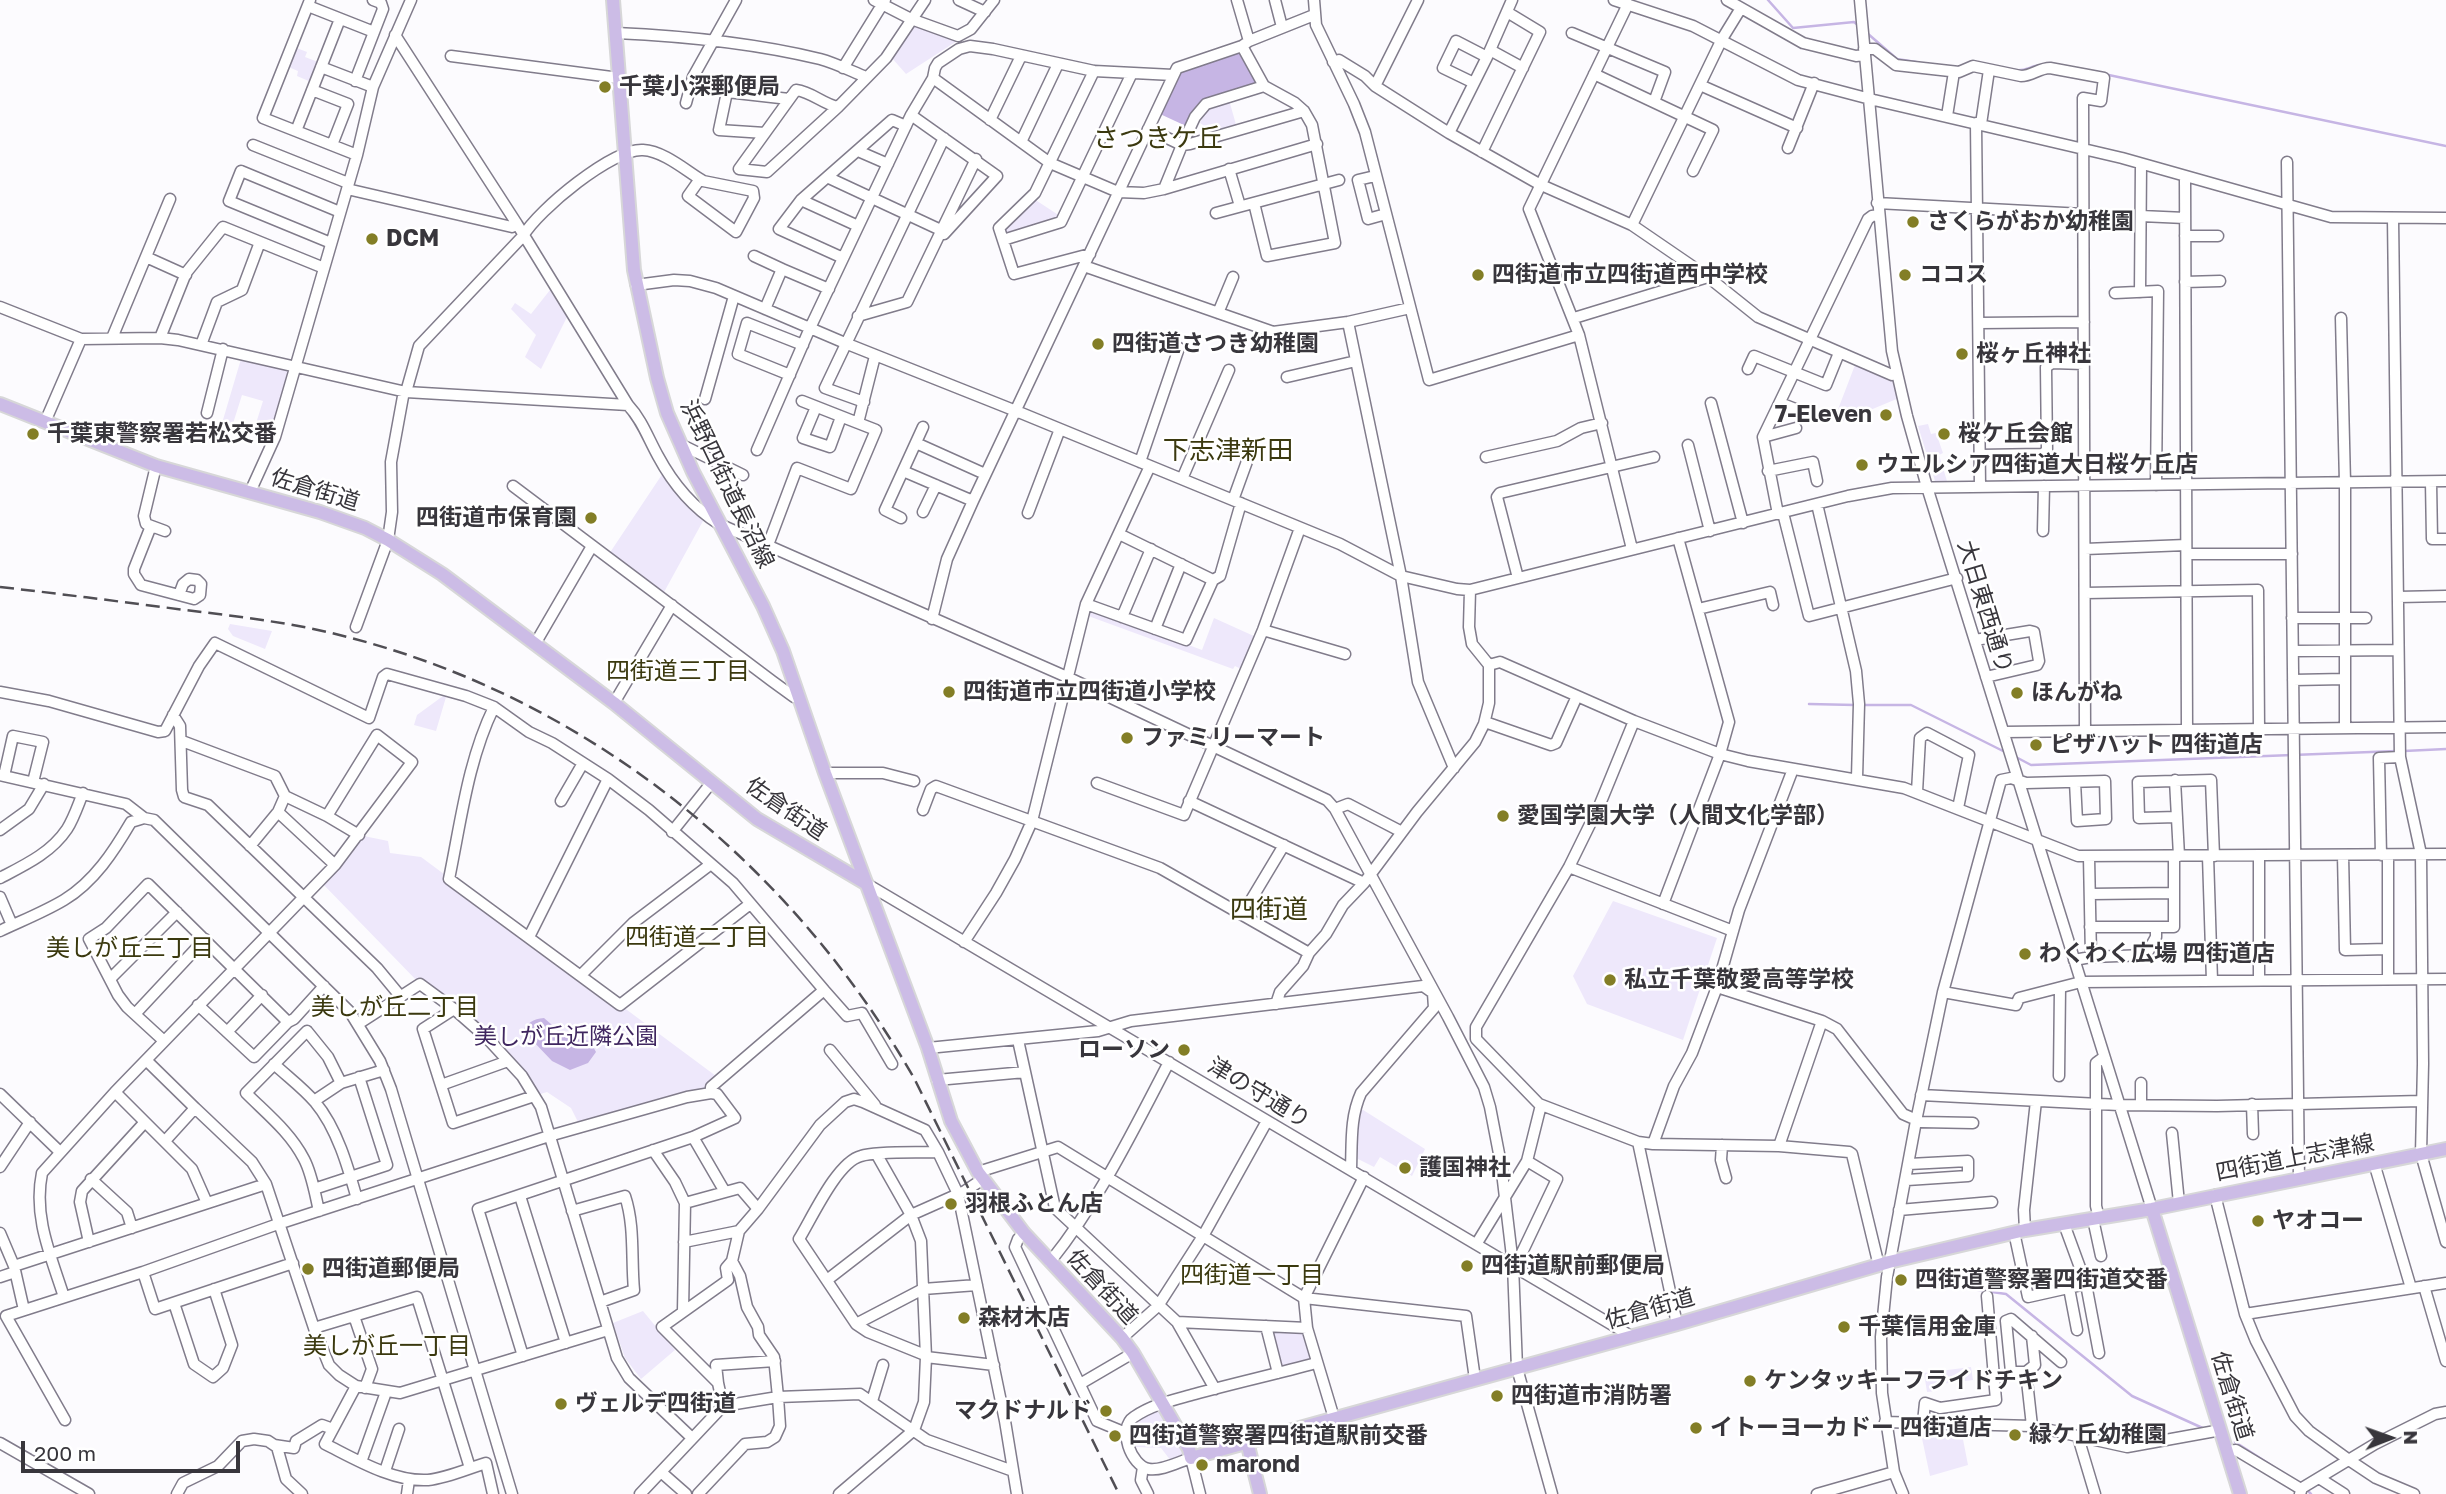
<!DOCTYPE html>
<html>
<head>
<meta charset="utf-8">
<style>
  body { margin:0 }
  #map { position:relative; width:2446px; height:1494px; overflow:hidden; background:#fcfbfe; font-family:"Golos Text",sans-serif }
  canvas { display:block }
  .north { position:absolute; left:2355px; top:1403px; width:70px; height:70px; -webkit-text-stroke:5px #fff; paint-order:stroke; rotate:89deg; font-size:19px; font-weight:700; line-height:28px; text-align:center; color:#38363c }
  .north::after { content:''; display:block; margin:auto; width:24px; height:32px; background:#38363c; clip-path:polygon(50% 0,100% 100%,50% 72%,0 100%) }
  .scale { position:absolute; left:21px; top:1441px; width:219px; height:32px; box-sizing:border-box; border:4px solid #38363c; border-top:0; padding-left:9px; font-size:21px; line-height:24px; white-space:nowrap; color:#38363c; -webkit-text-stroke:5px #fff; paint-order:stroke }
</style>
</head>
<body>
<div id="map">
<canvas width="2446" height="1494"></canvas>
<div class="north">N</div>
<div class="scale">200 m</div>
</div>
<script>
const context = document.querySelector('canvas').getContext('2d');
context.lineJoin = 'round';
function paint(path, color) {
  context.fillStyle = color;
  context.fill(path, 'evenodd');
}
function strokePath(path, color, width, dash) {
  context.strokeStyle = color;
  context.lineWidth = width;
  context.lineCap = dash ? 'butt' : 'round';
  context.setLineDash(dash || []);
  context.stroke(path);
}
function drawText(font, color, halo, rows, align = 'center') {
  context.font = font + ' "Golos Text","Noto Sans JP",sans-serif';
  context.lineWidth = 5;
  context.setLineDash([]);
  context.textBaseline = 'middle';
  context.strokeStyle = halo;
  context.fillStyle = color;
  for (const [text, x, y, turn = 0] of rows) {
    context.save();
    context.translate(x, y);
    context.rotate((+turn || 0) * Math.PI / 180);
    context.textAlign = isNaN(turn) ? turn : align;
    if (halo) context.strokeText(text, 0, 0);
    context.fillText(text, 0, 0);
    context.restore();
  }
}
paint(new Path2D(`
  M913,25L960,39L906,74L891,57Z
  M294,47L307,52L305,57L318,62L311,82L297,76L298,71L286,66Z
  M1229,100L1237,128L1197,139L1203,125L1200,123L1202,119L1199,117L1205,109Z
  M1034,199L1060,216L1059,220L1005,237L1002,229Z
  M550,290L567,317L541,369L525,357L536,335L511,309L515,303L531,314Z
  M241,359L291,371L271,439L253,433L263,401L242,395L230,433L220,430Z
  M1855,365L1893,381L1899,398L1839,423L1837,412Z
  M1928,424L1931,434L1936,433L1943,453L1939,455L1947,481H1935L1918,426Z
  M663,473L703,521L663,594L609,554Z
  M1090,608L1202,650L1214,618L1256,637L1241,669L1235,666L1233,669L1091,617L1086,613Z
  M230,624L272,631L265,649L233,636L228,629Z
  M443,696L446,697L436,731L414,725L417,715Z
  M359,835L388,841L390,853L421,857L720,1079L711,1093L581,1128L571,1108L547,1092L534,1096L522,1076L420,984L320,881Z
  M1613,901L1717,938L1683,1040L1587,1004L1573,976Z
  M1360,1108L1425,1149L1412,1176L1380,1157L1374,1167L1358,1159L1357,1115Z
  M643,1311L675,1350L641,1379L625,1358L613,1323Z
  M1267,1331L1300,1332L1305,1334L1311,1359L1278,1369Z
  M1971,1367L1973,1380L1941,1384L1937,1391L1927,1392L1924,1373Z
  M1157,1409L1164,1412L1186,1453L1184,1458L1171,1461L1161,1448L1136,1447L1131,1438L1132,1426Z
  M1933,1428L1961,1429L1968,1465L1930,1476L1920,1429Z`), '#eee8fb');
paint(new Path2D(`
  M1237,52L1242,53L1258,85L1206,99L1197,105L1186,126L1160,114L1180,72Z
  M544,1018L566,1037L590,1041L596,1052L588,1063L570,1070L552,1061L532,1040L522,1032C527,1023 533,1019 544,1018Z`), '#c6b5e4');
strokePath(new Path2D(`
  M1768,0L1793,28L1854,22L1859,26
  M1867,33L1897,59L1916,62
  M2015,70C2026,72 2031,65 2042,65
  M2104,74L2446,146
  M1809,704L1855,705
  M1861,705H1911L2005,752
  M2404,751L2446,749
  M2014,756L2031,765L2397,751
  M1922,1282L2006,1294L2132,1396L2207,1430
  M2235,1442L2285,1474
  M2305,1488L2311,1494`), '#c6b5e4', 2.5);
const minor = new Path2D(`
  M310,0L263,118L357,155
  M874,0L911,19L958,36L971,29L994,0
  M959,0L985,12
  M1237,0L1249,41
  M1275,0L1282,27
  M1314,0L1316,25L1354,104L1365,132L1429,380L1579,335
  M1614,0L1693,26L1798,80L1874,100L2122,158L2331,217L2446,218
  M1727,0L1803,43L1856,56L1864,55
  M1860,0L1892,351L1907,416L1927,487L2152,1209
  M1628,4L1529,209L1579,335L1632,549
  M308,6L374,32
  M616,33C683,36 754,43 820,59C835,63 851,71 866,77
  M1572,33L1665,72L1654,102
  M395,35L517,224L628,405C642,420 648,438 658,456C673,484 692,507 719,524L1067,677L1327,800L1335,809L1448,1017L1484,1087L1490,1107L1501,1164L1513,1265L1517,1368L1552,1494
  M1242,46L1264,86L1295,103L1304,111L1312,125L1335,243L1267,256L1254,203
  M1864,49H1875L1896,65L1959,72L1973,66L2021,76C2032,76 2039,68 2050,68L2104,78L2101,101L2083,98L2085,731
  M1490,50L1523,68
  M451,56L619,78
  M1333,62L1339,60L1365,76L1375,86L1449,133L1539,184L1632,225L1708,277L1758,317L1892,375L1896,374
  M321,67L373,87
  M843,68L885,0
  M1594,74L1713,130L1693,171
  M933,78L1050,163L1118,192L1144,193L1164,189L1317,144
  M355,81L383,9L381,3L373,0
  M1474,83L1443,68L1456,41L1487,57
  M1700,85L1797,128
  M1375,86L1418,0
  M312,90L348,104L332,145
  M686,103L693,77L736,0
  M838,107C823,104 812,92 796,90L739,169L767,172L838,107L886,58L925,0
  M911,115L997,176L944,234
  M1947,116L1954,72
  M990,120L1021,56
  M1976,123L1980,486
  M1981,124L1989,70
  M1148,129L1182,145L1195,117L1206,104L1264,86
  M296,131L340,19
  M765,133L719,130L727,92L789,99
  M1449,133L1487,57L1512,0
  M1021,142L1058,64
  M253,145L348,183
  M1788,148L1814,83
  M858,151L888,164
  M1482,152L1540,32L1507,12
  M2287,162L2299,1179
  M1229,169L1240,206
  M1375,176L1358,180L1368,219L1386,214
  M2185,177L2187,730
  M829,178L945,232
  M347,189L512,227L517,224
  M1164,189L1182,145L1190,144L1304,111
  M801,200L858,226
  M1877,203L2083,214
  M1216,213L1339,180
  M2141,216L2185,218
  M2393,218L2400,757L2421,854L2423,1064L2421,1154L2446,1242
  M1632,225L1722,39L1741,8
  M2185,236H2218
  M1003,240L1061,222L1132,73
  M331,243L229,201L241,171L340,212
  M1090,254L1014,274L999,228L1035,193L1094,71
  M754,256L782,269
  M146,257L186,275
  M843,258L779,229L801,200L892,120L906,126
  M1084,266L1273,332L1348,322L1410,308
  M2185,282L2220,281
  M636,285L674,280L690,281L716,288L845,343L1021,413L1340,544L1401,576L1457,589L1470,590L1848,496L1892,488L2446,481
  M2140,292L2141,164
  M2115,293L2158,291L2156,485
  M0,307L81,339L160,338L178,340L406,392L628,405
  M765,309L782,269L829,289
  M1218,313L1233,277
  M858,316L907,302L976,159
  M1574,318L1708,277
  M2341,318L2345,483V728
  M1348,322L1401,576L1418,682L1454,768
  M1979,323L2084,322
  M112,338L170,199
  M160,338L186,273L223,227L324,268
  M201,345L217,302L242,290L260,242
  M1748,369L1754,356L1826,385L1839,353
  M790,375L738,354L747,323L803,345
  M1287,377L1356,361
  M406,392L419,346L523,236C538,210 613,148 643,150C663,151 684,169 700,179L703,181L753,191L754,198L736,232L688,196L700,179
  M705,399L734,296
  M802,401L858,423
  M864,402L825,388L944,138
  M1711,403L1743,523
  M1780,403L1803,412
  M816,407L803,438L830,447L841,417
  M207,413L223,349
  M45,422L81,339
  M1763,437L1796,428
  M916,443L985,474
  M680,444L743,475
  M1688,445L1710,531
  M757,450L810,328L911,115L933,78L935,68L938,63L959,49L970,46L993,49L1094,71L1173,75
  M1980,455L2042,454L2047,451L2046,367L2052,363L2084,364
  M1486,457L1557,441L1581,428L1602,423
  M1140,462L1179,348
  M156,466L144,516L146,524L165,531
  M903,471L973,501
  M1768,471L1813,462L1817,481
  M1182,479L1229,370
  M2431,482L2432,539H2446
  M513,486L772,681L794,697L798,695
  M250,492L275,437L357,155L373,87L411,0
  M1233,500L1250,453
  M1817,504L1856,671L1859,704L1857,778
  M923,512L936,485
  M1028,513L1060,429
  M1783,513L1809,616L1957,578
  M1778,514L1763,437L1868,219L1872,216L1879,215
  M901,518L885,510L923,427
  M151,526L134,569V574L141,585L194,599L200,595L201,584L197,580L189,579L183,584L179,595
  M2043,531L2044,486
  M1119,534L1213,580
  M768,545L797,468L851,489L876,430L858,423L875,356
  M2085,549L2186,545
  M2187,554H2292
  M1518,578L1497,497L1500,493L1654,457
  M2085,593L2258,590L2259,729
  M2398,597L2446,596
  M1086,604L1186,640L1213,580L1220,576L1241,503
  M1698,609L1770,592L1773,605
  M1122,617L1151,549
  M2292,618H2366
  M932,619L947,559L973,501L1177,68L1242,46L1249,41L1314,15
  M356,627L388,540L392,512L391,462L404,391
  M1155,629L1181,564
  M1263,630L1345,654
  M1975,640L2030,631L2034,632L2039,661L2037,665L1986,677
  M535,644L592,546
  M2293,651L2398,650
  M1489,665L1500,662L1634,721L1720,754L1748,761L1904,788L2078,856L2446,854
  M2293,680L2345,679
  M0,692L49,701L158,732L165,731L199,666L215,643L369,718L383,677L387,674L466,696L494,707L529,732L552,743L608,779L649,810L733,883L824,990L711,1087V1093
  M614,703L672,605
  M494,707C468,760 461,821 449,879L620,1005L750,904
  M173,715L180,726L182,790L184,797L208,805L377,968L401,997
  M1634,721L1600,804L1569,867L1476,1027V1039L1539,1104L1638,1142L1653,1144L1779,1146L1849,1152L1852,1154L1879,1266
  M1485,722L1551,745L1556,743L1577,696
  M2004,732L2446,727
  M182,741L275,776L285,796
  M825,773H883L914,781
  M0,775L126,804L144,818
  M4,776L13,736L43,742L33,782
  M2175,780L2179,856
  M1097,783L1184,815L1263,630L1300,528
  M1917,792L1920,738L1927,733L1969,755L1958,808
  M561,801L583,763
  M1189,801L1364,883
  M1335,809L1348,804L1402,832
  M923,810L931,789L936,786L1160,868L1309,953
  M278,812L335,865
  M2177,817L2139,818L2138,782L2211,780L2214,856
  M0,830L29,809L44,784
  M672,832L712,782
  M250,846L278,812L285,796L327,816L359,835
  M2343,855L2345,950L2388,949
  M2381,855L2379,758L2400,757
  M2208,856L2212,981
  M1569,867L1733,931
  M0,878C25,865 51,853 67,829C74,818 78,805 83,793
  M867,884L1631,1336
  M2090,894L2174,893
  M0,897L12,925
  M1663,904L1720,754L1729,722L1678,538
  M1242,915L1284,845
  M2090,927H2174V856
  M0,931C21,921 44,912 64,900C94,882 114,851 131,822L144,818L154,820L350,1012L380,1061L391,1089L512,1494
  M529,937L608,779
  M964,942L996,893L1015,859L1032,821L1086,604L1150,466
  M2091,957L2146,955L2156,937V927
  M2074,960L2091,957L2089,857
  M581,975L633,923L711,864
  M110,979L177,912
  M2388,979V855
  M2259,980V856
  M1717,987L1822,1021L1779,1146
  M824,990L847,1016L862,1013L892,1064
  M1943,992L2016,1005L2019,998L2081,982L2446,979
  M1276,1004L1280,992L1303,966L1309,953L1326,934L1343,905L1364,883L1417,812L1475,742L1484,724L1489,703V665L1472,644L1469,627L1470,590
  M454,1009L423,1029L453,1123L534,1096
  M135,1014L205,939
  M1822,1021L1837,1029L1903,1114L1921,1122L1973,1123
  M288,1022L294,1019L324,986
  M358,1024L420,984L454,1009L487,1038L522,1076L541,1107L617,1358L629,1378L692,1438
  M227,1032L262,995
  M1018,1040L1055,1208L1177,1322L1215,1389
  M164,1041L127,1007L118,995L89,939L106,928L148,884L288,1022L254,1057L198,1005
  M928,1048L1098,1031L1131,1021L1423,986L1433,993L1434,1008L1361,1093C1350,1117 1352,1143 1351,1169
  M830,1050L875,1105
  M146,1060L195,1108
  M274,1064C288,1077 303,1088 315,1102C337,1128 348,1167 357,1199
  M2059,1076L2060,988
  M937,1080L1025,1072
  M441,1085L508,1061
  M115,1092L192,1169L207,1203
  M0,1094L60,1152
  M1921,1095L2119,1105L2217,1106L2421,1101
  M314,1101L341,1083L384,1070
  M2252,1104L2253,1134
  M2141,1105V1083
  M2172,1133L2179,1203
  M693,1137L725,1192
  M165,1141L195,1108L252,1162L266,1184L314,1328L329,1365L339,1375L356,1386L400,1393L608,1330
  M1638,1142L1677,1324
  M1653,1144L1674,1086L1692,1053L1717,987L1739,910L1793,769
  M1722,1145L1721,1160L1726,1178
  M653,1150L675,1182L685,1203L683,1311
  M2374,1163L2411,1288
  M0,1167L30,1122
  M978,1172L1058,1147L1304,1298L1466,1316L1475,1379
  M91,1179L127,1212L132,1228
  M1907,1180L1968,1176V1161L1909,1164
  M314,1189L387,1165L359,1077
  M2215,1195L2245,1314L2256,1341L2295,1416L2309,1431L2349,1460L2376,1478L2414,1494
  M520,1196L566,1343
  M685,1203L740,1188L758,1209
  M1899,1210L1992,1202
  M319,1211C315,1194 312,1174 304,1159C290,1132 267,1114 246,1093L307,1031L328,1057L341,1083
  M572,1211L625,1196C635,1226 631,1259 634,1290L600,1302
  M2099,1218L2096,1206V1063L2104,1057
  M2093,1219L2101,1256
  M2025,1230L2024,1210L2036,1101
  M2014,1232L2028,1297L2086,1284L2064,1224
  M0,1233L14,1266L24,1310
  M1024,1233L1018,1239L1015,1247L1097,1421L1126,1433
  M89,1242L80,1202L82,1191L145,1122
  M684,1242L739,1231
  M1477,1243L1527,1161L1541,1105
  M1050,1262C1099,1201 1133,1131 1169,1062
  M1513,1265L1518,1261L1557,1179L1527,1161
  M14,1266L266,1184
  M143,1272L155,1309L293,1263
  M0,1277L15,1272
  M827,1280L911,1215L965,1191L983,1179
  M2086,1284L2099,1353
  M2424,1286L2446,1361
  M2069,1288L2077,1330
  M64,1297C51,1256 33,1217 42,1173L115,1092L335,865L412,762L377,735L327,816
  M174,1303L194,1364L213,1377L223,1368L232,1345L214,1289
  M2245,1314L2446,1283
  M354,1316L372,1369L365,1388
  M1177,1322L1307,1328
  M856,1324L923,1289L977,1285
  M1266,1326L1278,1373
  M314,1328L417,1297L470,1468
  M2032,1336L2035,1365L2026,1372H2011L2006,1321L2011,1319L2061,1362
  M1122,1338L1158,1306L1203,1236L1267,1121
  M925,1355L868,1332L856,1324L799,1239C812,1218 837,1162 861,1156C878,1151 918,1153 938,1152
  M926,1357L994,1365
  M2026,1372L2032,1426
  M718,1383L716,1365L775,1361
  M1080,1384L1133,1353
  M356,1386L325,1444C355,1459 393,1482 428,1480C447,1478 467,1469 486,1463L493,1494
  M872,1401L883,1365
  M723,1406L718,1383L662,1327L728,1280L726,1268L732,1261L739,1231L758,1209L820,1125L845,1102L854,1099L863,1102L925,1130L938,1152L958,1194L1005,1421L1017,1494
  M1334,1418L1307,1328L1304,1298L1364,1177
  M65,1420L6,1316L143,1272L278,1224L549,1136L687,1097L711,1093L717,1094L735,1118L693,1137L478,1209L523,1356
  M1885,1422L2032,1426L2127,1447L2221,1430
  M1923,1422L1925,1403L1940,1408L1996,1400L1987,1296
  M2078,1437L2095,1494
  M0,1443L89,1494
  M274,1445L294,1448L296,1441L322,1425L333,1429
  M2227,1451L2236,1450L2301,1489
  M361,1462L386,1392
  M1143,1467L1141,1480L1148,1494
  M385,1471L399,1429
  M661,1472L686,1494
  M2319,1478L2344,1494
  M177,1494L183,1483L218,1466L242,1441L254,1439L268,1441L277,1447L286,1479L302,1494
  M407,1494L409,1480
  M640,1494L723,1406L778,1397L860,1394L927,1440L1013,1471
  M698,1494L745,1444L767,1442L775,1437L780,1426L778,1397L774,1357L759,1335L758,1327L747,1307L740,1276L732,1261
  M839,1494L914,1430L924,1402L926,1357L921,1241L911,1215L877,1155
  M1200,1494L1191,1458C1178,1462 1162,1471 1149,1469C1131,1466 1117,1428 1134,1417C1153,1404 1174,1400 1195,1394C1235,1383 1276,1374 1316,1363
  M1817,1494L1894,1472
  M1903,1494L1894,1472L1882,1393L1881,1337L1887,1277L1916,1121L1943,992L2001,780L2011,778L2026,783L2105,781L2106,819L2077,821L2075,782
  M2300,1494L2302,1488L2375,1444L2435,1414L2446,1412`);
const major = new Path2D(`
  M613,0L634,270L657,378L667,413L693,472L763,606L783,651L825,773L928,1048L951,1121L978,1172L1024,1233L1122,1338L1133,1353L1189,1449L1191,1458L1677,1324L1889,1262L2025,1230L2152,1209L2446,1149
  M0,404L156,466L320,512L365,528L388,540L442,574L614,703L757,819L867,884
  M2152,1209L2240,1494
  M1247,1442L1260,1494`);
strokePath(minor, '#817c8b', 13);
strokePath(major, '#d7d7d8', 16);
strokePath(minor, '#fff', 10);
strokePath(major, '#ccbce6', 12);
strokePath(new Path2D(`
  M0,587C62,594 123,602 185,610C226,615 268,620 309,628C567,682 784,852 914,1078L1119,1494`), '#504e54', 2.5, [14, 7]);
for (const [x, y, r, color] of [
  [605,87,7,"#837e26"],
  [1913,222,7,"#837e26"],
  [372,239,7,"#837e26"],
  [1478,275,7,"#837e26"],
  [1905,275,7,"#837e26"],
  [1098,344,7,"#837e26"],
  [1962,354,7,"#837e26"],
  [1886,415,7,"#837e26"],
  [33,434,7,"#837e26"],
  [1944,434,7,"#837e26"],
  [1862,465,7,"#837e26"],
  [591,518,7,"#837e26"],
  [949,692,7,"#837e26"],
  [2017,693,7,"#837e26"],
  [1127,738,7,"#837e26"],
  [2036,745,7,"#837e26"],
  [1503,816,7,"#837e26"],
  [2025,954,7,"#837e26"],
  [1610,980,7,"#837e26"],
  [1184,1050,7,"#837e26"],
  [1405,1168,7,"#837e26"],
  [951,1204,7,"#837e26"],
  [2258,1221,7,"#837e26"],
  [1467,1266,7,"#837e26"],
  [308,1269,7,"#837e26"],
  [1901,1280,7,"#837e26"],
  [964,1318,7,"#837e26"],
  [1844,1327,7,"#837e26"],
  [1750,1381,7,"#837e26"],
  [1497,1396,7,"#837e26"],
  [561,1404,7,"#837e26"],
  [1106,1411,7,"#837e26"],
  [1696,1428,7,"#837e26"],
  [2015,1435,7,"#837e26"],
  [1115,1436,7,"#837e26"],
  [1202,1465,7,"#837e26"]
]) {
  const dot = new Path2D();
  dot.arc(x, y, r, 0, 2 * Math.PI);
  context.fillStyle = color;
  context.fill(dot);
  strokePath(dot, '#fff', 2.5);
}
drawText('bold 23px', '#38363c', '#fff', [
  ["千葉小深郵便局",619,87],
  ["さくらがおか幼稚園",1927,222],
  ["DCM",386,239],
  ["四街道市立四街道西中学校",1492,275],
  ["ココス",1919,275],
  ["四街道さつき幼稚園",1112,344],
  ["桜ヶ丘神社",1976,354],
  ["7-Eleven",1872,415,"right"],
  ["千葉東警察署若松交番",47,434],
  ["桜ケ丘会館",1958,434],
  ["ウエルシア四街道大日桜ケ丘店",1876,465],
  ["四街道市保育園",577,518,"right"],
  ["四街道市立四街道小学校",963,692],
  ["ほんがね",2031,693],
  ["ファミリーマート",1141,738],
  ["ピザハット 四街道店",2050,745],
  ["愛国学園大学（人間文化学部）",1517,816],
  ["わくわく広場 四街道店",2039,954],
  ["私立千葉敬愛高等学校",1624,980],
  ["ローソン",1170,1050,"right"],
  ["護国神社",1419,1168],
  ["羽根ふとん店",965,1204],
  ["ヤオコー",2272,1221],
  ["四街道駅前郵便局",1481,1266],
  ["四街道郵便局",322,1269],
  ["四街道警察署四街道交番",1915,1280],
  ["森材木店",978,1318],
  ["千葉信用金庫",1858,1327],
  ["ケンタッキーフライドチキン",1764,1381],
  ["四街道市消防署",1511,1396],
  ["ヴェルデ四街道",575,1404],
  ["マクドナルド",1092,1411,"right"],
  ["イトーヨーカドー 四街道店",1710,1428],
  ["緑ケ丘幼稚園",2029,1435],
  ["四街道警察署四街道駅前交番",1129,1436],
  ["marond",1216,1465]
], 'left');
drawText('23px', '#38363c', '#fff', [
  ["浜野四街道長沼線",727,484,64],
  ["佐倉街道",315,490,17],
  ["大日東西通り",1985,607,73],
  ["佐倉街道",786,809,34],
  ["津の守通り",1259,1093,31],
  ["四街道上志津線",2295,1158,-11],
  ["佐倉街道",1102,1287,47],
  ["佐倉街道",1650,1309,-16],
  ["佐倉街道",2232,1396,73]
]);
drawText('23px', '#402760', '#fff', [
  ["美しが丘近隣公園",566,1037]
]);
drawText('24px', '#3b390f', '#fff', [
  ["四街道三丁目",678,671],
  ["四街道二丁目",697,937],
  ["美しが丘三丁目",130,948],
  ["美しが丘二丁目",395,1007],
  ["四街道一丁目",1252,1275],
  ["美しが丘一丁目",387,1346]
]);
drawText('26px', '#3b390f', '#fff', [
  ["さつきケ丘",1158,139],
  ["下志津新田",1228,451],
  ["四街道",1269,910]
]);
</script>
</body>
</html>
